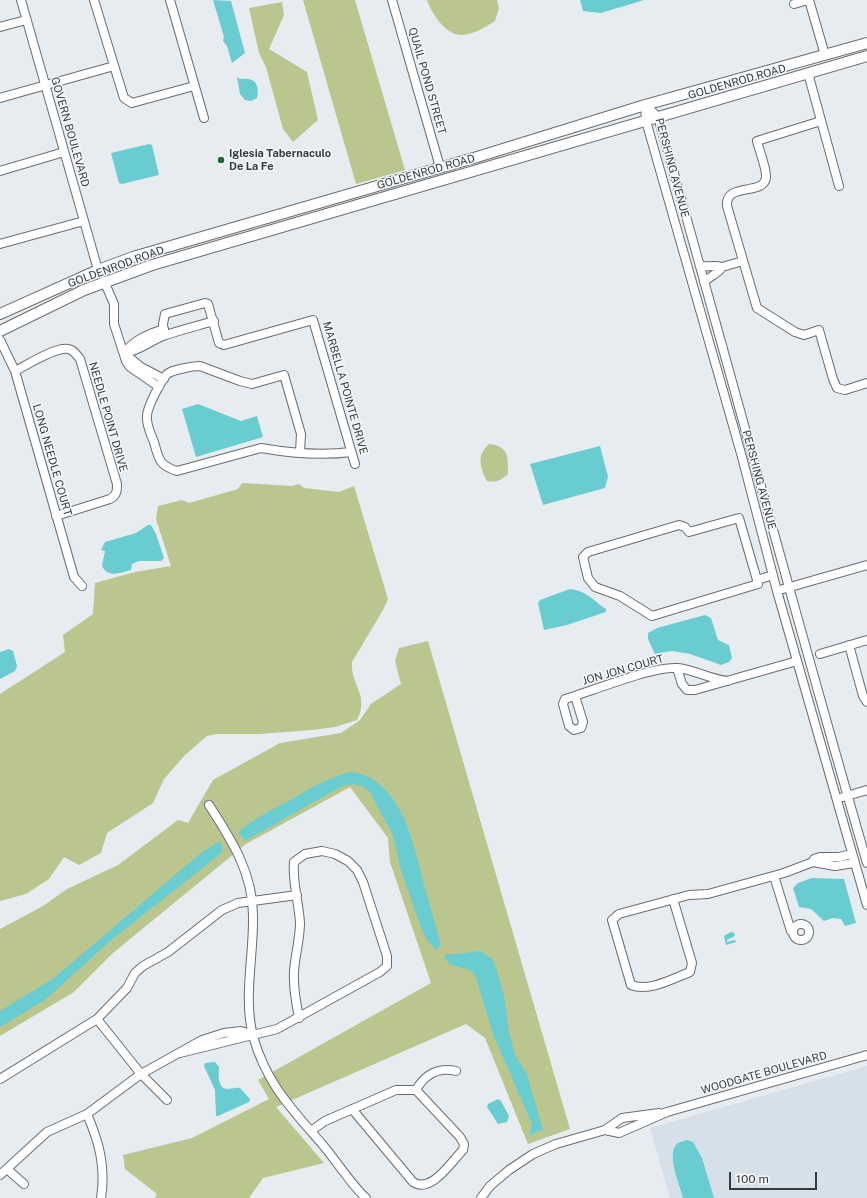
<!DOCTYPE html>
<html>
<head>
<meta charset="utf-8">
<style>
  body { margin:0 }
  #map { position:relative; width:867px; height:1198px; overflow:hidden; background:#e7ecf0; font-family:"Public Sans",sans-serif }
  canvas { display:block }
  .scale { position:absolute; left:729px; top:1172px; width:88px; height:18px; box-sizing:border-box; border:2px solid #383a3b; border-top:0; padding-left:5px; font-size:12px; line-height:14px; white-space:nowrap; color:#383a3b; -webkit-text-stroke:3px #f5f9fd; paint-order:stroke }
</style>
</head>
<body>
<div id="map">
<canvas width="867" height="1198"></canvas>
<div class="scale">100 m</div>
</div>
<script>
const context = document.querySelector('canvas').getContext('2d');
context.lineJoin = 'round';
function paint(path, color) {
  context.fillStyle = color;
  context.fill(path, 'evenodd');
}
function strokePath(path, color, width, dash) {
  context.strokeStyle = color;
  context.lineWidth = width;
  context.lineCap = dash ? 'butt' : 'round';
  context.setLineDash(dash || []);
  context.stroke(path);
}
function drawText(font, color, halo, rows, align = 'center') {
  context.font = font + ' "Public Sans",sans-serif';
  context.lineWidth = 3;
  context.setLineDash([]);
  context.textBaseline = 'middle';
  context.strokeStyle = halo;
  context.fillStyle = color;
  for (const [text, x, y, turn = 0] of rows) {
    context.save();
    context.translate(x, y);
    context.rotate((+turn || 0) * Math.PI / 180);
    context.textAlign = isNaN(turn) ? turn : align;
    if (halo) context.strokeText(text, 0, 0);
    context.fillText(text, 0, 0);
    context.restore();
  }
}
paint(new Path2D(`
  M867,1066V1198H670L650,1128Z`), '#d5e0e8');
paint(new Path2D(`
  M303,0H355L405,170L356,184Z
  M427,0H497L499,8L495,21C486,27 474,34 463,35C446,36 432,14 427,0Z
  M282,2L284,15L269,49L307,72L318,120L293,142L283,129L266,67L259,53L249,8Z
  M489,444C509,446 508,457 508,474C501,480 497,483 487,481C480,467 476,456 489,444Z
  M242,483L292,486L299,484L304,488L339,492L354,486L388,599L383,610L352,662C350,684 370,696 357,720L335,727L312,730L259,734H216L207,736L185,755L164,779L153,803L107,833L101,853L79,865L64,857L49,879L26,894L0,901V694L65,652L63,635L93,614L95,583L135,572L171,566L156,519L158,506L182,500L189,503L238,489Z
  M428,641L570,1129L528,1144L485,1038L466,1024L276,1107L324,1163L263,1178L249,1198H155L157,1194L125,1169L123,1155L192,1138L269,1099L258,1080L431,983L390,862L388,838L350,787L246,844L113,953L74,992L0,1036V929L43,906L67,889L118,865L178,820L188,823L213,780L280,743L341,733L360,720L371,704L401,684L395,661L399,648Z`), '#bac68e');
paint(new Path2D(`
  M213,0L231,1L245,53L232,63L227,46L223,41L224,37Z
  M580,0H644L601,13L583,11Z
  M237,77L240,79C255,77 260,84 257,98L251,101L245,100L240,94Z
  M149,144L152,145L159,175L122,184L119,183L111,153Z
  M198,404L241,421L257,416L263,437L196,457L182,409Z
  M600,446L608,477L605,488L543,505L530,464Z
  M148,525H151L156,534L164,558L161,561H139L132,564L131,570C120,573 108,578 102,566L105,551L101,550L105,542L136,533Z
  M570,589C589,592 591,599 606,609V612L567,625L544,630L538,603L540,600Z
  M705,615L711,618L718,640L729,645L732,658L729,662L721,665L690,654L672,651L655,654L648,639V633L657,628Z
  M9,649L13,651L17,666L15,671L0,679V652Z
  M351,772C403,778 415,850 426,892C431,909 436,927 441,945L436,950L427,940L422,930L401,870L393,835L369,791C361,784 354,784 344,785L245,841L238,832C254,819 271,810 289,801C309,789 328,777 351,772Z
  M220,841L223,851L210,862L109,942L45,1000L0,1027V1011L54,978L202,852Z
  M812,878L844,879L856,923L845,926L841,919L833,918L824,921L811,909L799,907L793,888L798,883Z
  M731,932L734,933L735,936L727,940V942L735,940L736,942L726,945L724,936Z
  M481,951L492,959L496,968L504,995L509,1032L515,1055L527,1074L543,1130L529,1135L532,1124L493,1034L475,974L467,969L451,965L444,958L447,954C458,955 469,952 481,951Z
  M215,1062L219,1067C219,1074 217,1088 227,1089C232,1089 235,1087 240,1088L250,1099L249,1102L218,1116H216L215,1090L204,1066L205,1063Z
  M498,1099L501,1101L509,1116L507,1122L498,1124L487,1107L488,1104Z
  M687,1140L693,1142L702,1158L714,1198H683C680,1185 665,1152 678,1143C680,1142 684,1141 687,1140Z`), '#69ccd0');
const minor = new Path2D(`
  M21,0L98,270
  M94,0L124,98L132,103L194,86
  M170,0L204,118
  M392,0L440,167
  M809,0L825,55
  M794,4L808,0
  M0,27L26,20
  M808,73L839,186
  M0,98L114,66
  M645,105L646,121L742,457L777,591L867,905
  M645,105L658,117C729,366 795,615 867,863
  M821,121L757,141C759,150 767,169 766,178C763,196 725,182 727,206L757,308L795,332L804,335L819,330L833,379L837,388L845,390L867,383
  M0,171L64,152
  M0,244L84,221
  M700,266C708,267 715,265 722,267C718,274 710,276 704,282
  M722,267L743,261
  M104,281L114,304V324L126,361L130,367L159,387
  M164,335L163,324L165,314L205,303L208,304L219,343L224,345L313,320L355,464
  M0,340L15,371L74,577L82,586
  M124,353C139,351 150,341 163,336C180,330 197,326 214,321
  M124,353L141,367L164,379
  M124,353C134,340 148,334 164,329
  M15,371C27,365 55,347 68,349C74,350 76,354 80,359L117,484C117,491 117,495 110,499L56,516
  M300,452L301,434L284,375L252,384L240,381L200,366C193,366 172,370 167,374C161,381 147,407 147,416C146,425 151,434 154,442C159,460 159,465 177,471L261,448C290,453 321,456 351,452
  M757,580L758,584L652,616L620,596L595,587L588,578L583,557L588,552L679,525L685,527L689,532L739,518L757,580L773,575
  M783,589L867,565
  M849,645L863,696L867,702
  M820,654L867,640
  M677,668L682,684L687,690H695L797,661
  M575,696L583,722L581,728L574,730L569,726L563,704L565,699L575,696C599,688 655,666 678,668C696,670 711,680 728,681
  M843,797L867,790
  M209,805C231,839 253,873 253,915C254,956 243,996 253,1036C266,1083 291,1108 322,1144C335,1159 353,1187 366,1198
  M813,862L835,866L854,863
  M774,876L791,931L793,930
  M673,899L692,963L690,972C672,979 649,992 631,985L612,920L619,914L689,895L708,894L784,873L813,862L814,859L820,857H839L852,854
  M793 932a8 8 0 1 1 16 0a8 8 0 1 1-16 0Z
  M97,1019L141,1074L167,1100
  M180,1053L277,1029L380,972L387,966V956L363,882L357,870L348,861L335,854L322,851L305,854L294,862C292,882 299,903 300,923C300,939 295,955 294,972C293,987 296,1003 299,1018
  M0,1079L97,1019L127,988L135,973L143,966L168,952L222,910L238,903L297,895
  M416,1090C425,1074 439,1067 456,1071
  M87,1114C99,1142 106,1167 101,1198
  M605,1130L619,1133L667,1112L867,1055
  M311,1131L325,1121L396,1090H416L460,1137L464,1144L463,1150C451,1162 431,1194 413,1182L352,1109
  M7,1169L24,1184
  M0,1175L47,1132L87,1114L141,1074L202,1040L224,1033L241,1031L253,1035
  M481,1198L490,1186L509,1170L533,1154L556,1144L605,1130L622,1118L659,1113`);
const major = new Path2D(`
  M0,314L98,270L133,257L477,157L645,105L867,43
  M0,331L84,290L152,265L867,56`);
strokePath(minor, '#696d70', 10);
strokePath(major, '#696d70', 12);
strokePath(minor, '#fff', 8);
strokePath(major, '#fff', 10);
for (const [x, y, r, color] of [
  [221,160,4,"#226632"]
]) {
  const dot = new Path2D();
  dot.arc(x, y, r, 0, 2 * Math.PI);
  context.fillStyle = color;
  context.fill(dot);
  strokePath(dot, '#f5f9fd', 1.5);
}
drawText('11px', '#383a3b', '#f5f9fd', [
  ["QUAIL POND STREET",427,81,74],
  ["GOLDENROD ROAD",737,82,-16],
  ["GOVERN BOULEVARD",70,132,74],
  ["PERSHING AVENUE",672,168,75],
  ["GOLDENROD ROAD",426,172,-16],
  ["GOLDENROD ROAD",116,267,-20],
  ["MARBELLA POINTE DRIVE",345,388,74],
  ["NEEDLE POINT DRIVE",108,417,74],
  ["LONG NEEDLE COURT",52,460,74],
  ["PERSHING AVENUE",759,480,75],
  ["JON JON COURT",623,670,-16],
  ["WOODGATE BOULEVARD",764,1073,-16]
]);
drawText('bold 11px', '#383a3b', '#f5f9fd', [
  ["Iglesia Tabernaculo",229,154],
  ["De La Fe",229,167]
], 'left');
</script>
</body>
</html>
